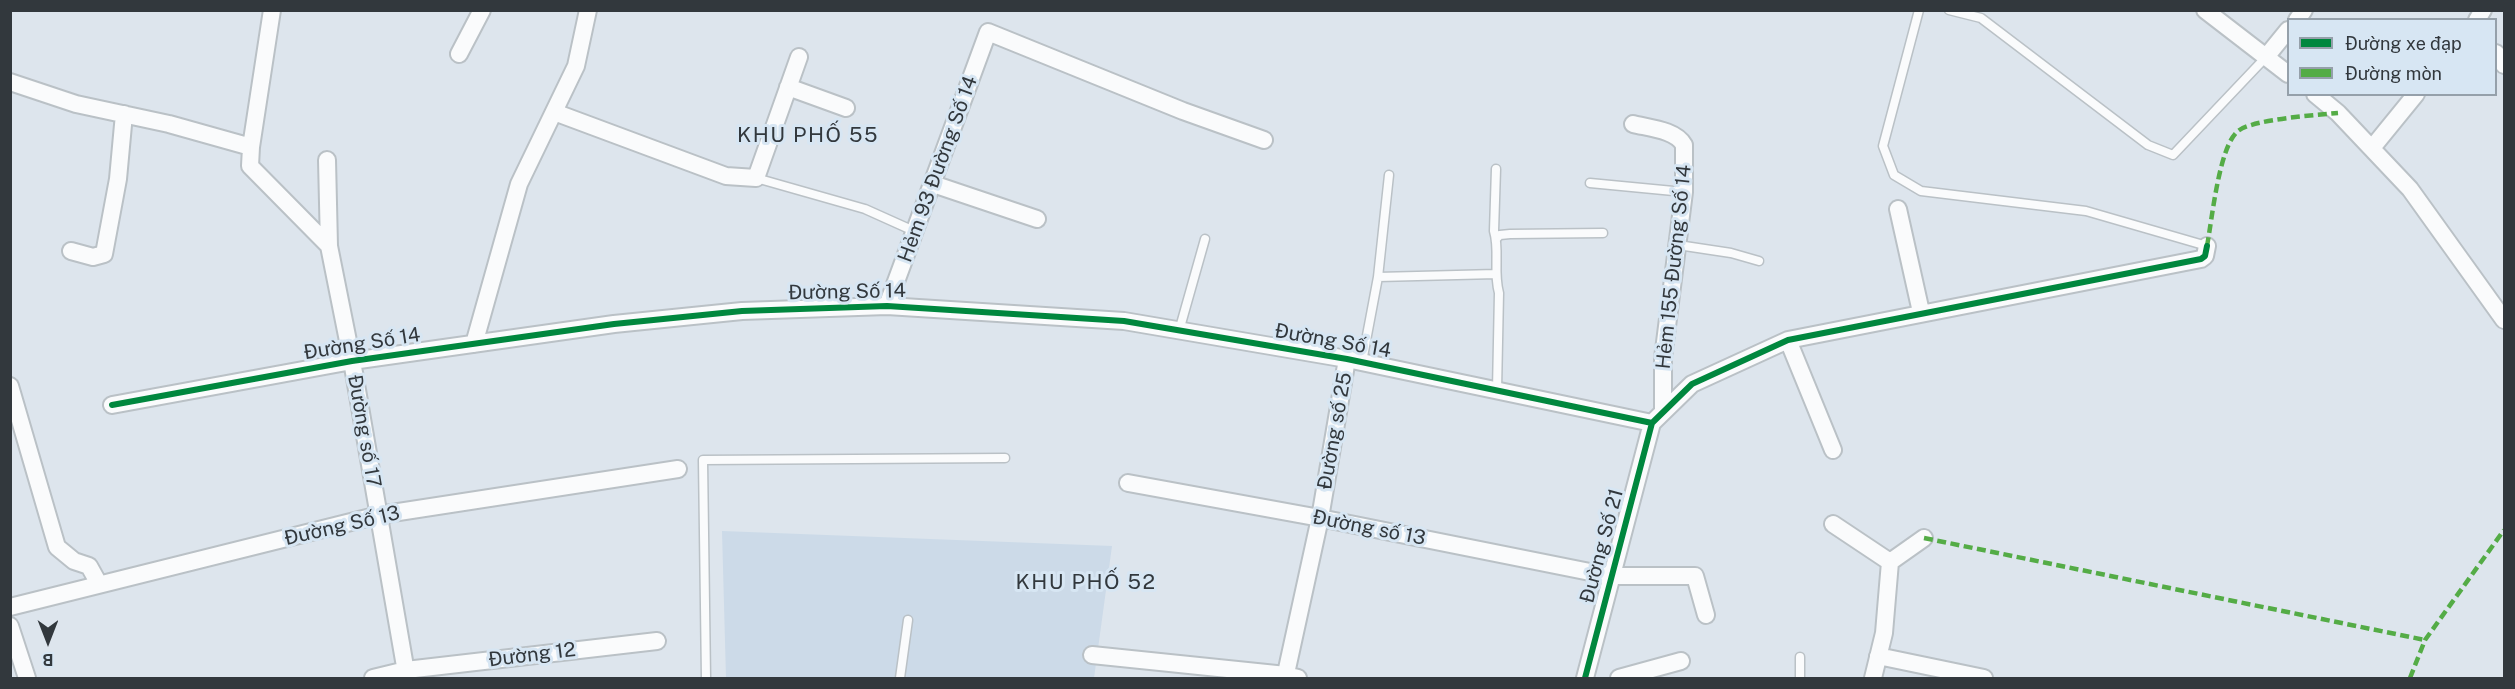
<!DOCTYPE html>
<html>
<head>
<meta charset="utf-8">
<style>
  body { margin:0 }
  #map { position:relative; width:2515px; height:689px; overflow:hidden; background:#dde5ed; font-family:"Public Sans",sans-serif }
  canvas { display:block }
  .frame { position:absolute; inset:0; border:12px solid #32383d; pointer-events:none }
  .legend { position:absolute; left:2287px; top:18px; width:210px; height:78px; box-sizing:border-box; background:#d7e6f3; border:2px solid #95a0aa; margin:0; padding:8px 10px; list-style:none; font-size:18px; color:#32383d }
  .legend li { display:flex; align-items:center; gap:12px; height:30px }
  .legend b { width:30px; border:2px solid #95a0aa }
  .north { position:absolute; left:18px; top:611px; width:60px; height:60px; -webkit-text-stroke:4px #d7e6f3; paint-order:stroke; rotate:180deg; font-size:16px; font-weight:700; line-height:24px; text-align:center; color:#32383d }
  .north::after { content:''; display:block; margin:auto; width:21px; height:27px; background:#32383d; clip-path:polygon(50% 0,100% 100%,50% 72%,0 100%) }
</style>
</head>
<body>
<div id="map">
<canvas width="2515" height="689"></canvas>
<div class="frame"></div>
<ul class="legend">
<li><b style="height:8px;background:#00873e"></b>Đường xe đạp</li>
<li><b style="height:8px;background:#54ac46"></b>Đường mòn</li>
</ul>
<div class="north">B</div>
</div>
<script>
const context = document.querySelector('canvas').getContext('2d');
context.lineJoin = 'round';
function paint(path, color) {
  context.fillStyle = color;
  context.fill(path, 'evenodd');
}
function strokePath(path, color, width, dash) {
  context.strokeStyle = color;
  context.lineWidth = width;
  context.lineCap = dash ? 'butt' : 'round';
  context.setLineDash(dash || []);
  context.stroke(path);
}
function drawText(font, color, halo, rows, align = 'center') {
  context.font = font + ' "Public Sans",sans-serif';
  context.lineWidth = 6;
  context.setLineDash([]);
  context.textBaseline = 'middle';
  context.strokeStyle = halo;
  context.fillStyle = color;
  for (const [text, x, y, turn = 0] of rows) {
    context.save();
    context.translate(x, y);
    context.rotate((+turn || 0) * Math.PI / 180);
    context.textAlign = isNaN(turn) ? turn : align;
    if (halo) context.strokeText(text, 0, 0);
    context.fillText(text, 0, 0);
    context.restore();
  }
}
paint(new Path2D(`
  M722,531L1112,546L1094,678H726Z`), '#ccdae8');
const lane = new Path2D(`
  M1919,10L1883,146L1894,175L1921,191L2086,211L2207,246
  M1949,10L1981,18L2148,145L2173,155L2266,57
  M1496,169L1494,231C1500,250 1493,272 1499,293L1497,390
  M756,178L865,209L914,231
  M1590,183L1684,192
  M1496,239L1500,235L1510,234L1603,233
  M1678,245L1731,253L1759,261
  M1378,277L1496,274
  M1179,331L1205,239
  M1362,362L1378,277L1389,175
  M706,678L703,460L1005,458
  M900,678L908,620
  M1800,678V657`);
const street = new Path2D(`
  M272,10L251,147L250,166L329,246L352,361L407,678
  M2205,10L2288,74
  M2297,20L2304,10
  M2477,20L2483,10
  M2496,53L2504,65
  M459,54L482,10
  M2266,57L2288,30
  M10,82L76,104L169,124L251,147
  M788,87L846,108
  M2315,94L2338,113L2410,189L2504,320
  M554,112L726,176L756,178L799,57
  M1633,124C1649,128 1676,130 1684,145V192L1663,358V410
  M2372,148L2416,94
  M327,160L329,246
  M933,184L1037,219
  M1898,209L1921,312
  M71,251L93,257L104,254L118,179L124,114
  M887,306L988,32L1183,111L1264,140
  M1788,340L1833,450
  M474,344L519,184L576,66L588,10
  M10,386L57,547L74,561L89,566L99,584
  M112,405L352,361L614,324L742,311L887,306L1124,321L1347,359L1652,423
  M1128,483L1320,518L1610,576H1695L1706,615
  M1833,524L1890,562
  M10,607L379,515L678,469
  M10,626L27,678
  M1092,655L1286,675L1298,678
  M1878,656L1984,678
  M373,678L406,670L657,641
  M1285,678L1320,518L1347,359
  M1585,678L1652,423L1692,384L1788,340L2201,259L2205,256L2207,246
  M1619,678L1681,661
  M1873,678L1884,633L1890,562L1924,538`);
strokePath(lane, '#bac1c6', 11);
strokePath(street, '#bac1c6', 20);
strokePath(lane, '#fafbfc', 8);
strokePath(street, '#fafbfc', 16);
strokePath(new Path2D(`
  M2207,246C2212,220 2219,146 2238,131C2253,119 2317,115 2338,113
  M1924,538L2425,640
  M2410,678L2425,640L2504,530`), '#54ac46', 4.5, [9, 4.5]);
strokePath(new Path2D(`
  M112,405L352,361L614,324L742,311L887,306L1124,321L1347,359L1652,423
  M1585,678L1652,423L1692,384L1788,340L2201,259L2205,256L2207,246`), '#00873e', 6);
drawText('20px', '#32383d', '#d7e6f3', [
  ["Hẻm 93 Đường Số 14",938,169,-70],
  ["Hẻm 155 Đường Số 14",1674,267,-84],
  ["Đường Số 14",847,292,-1],
  ["Đường Số 14",1333,341,10],
  ["Đường Số 14",362,344,-9],
  ["Đường số 17",364,431,80],
  ["Đường số 25",1335,431,-80],
  ["Đường Số 13",342,526,-13],
  ["Đường số 13",1369,528,11],
  ["Đường Số 21",1602,546,-75],
  ["Đường 12",532,655,-7]
]);
context.letterSpacing = '1.5px';
drawText('21px', '#32383d', '#d7e6f3', [
  ["KHU PHỐ 55",808,136],
  ["KHU PHỐ 52",1086,583]
]);
context.letterSpacing = '0px';
</script>
</body>
</html>
